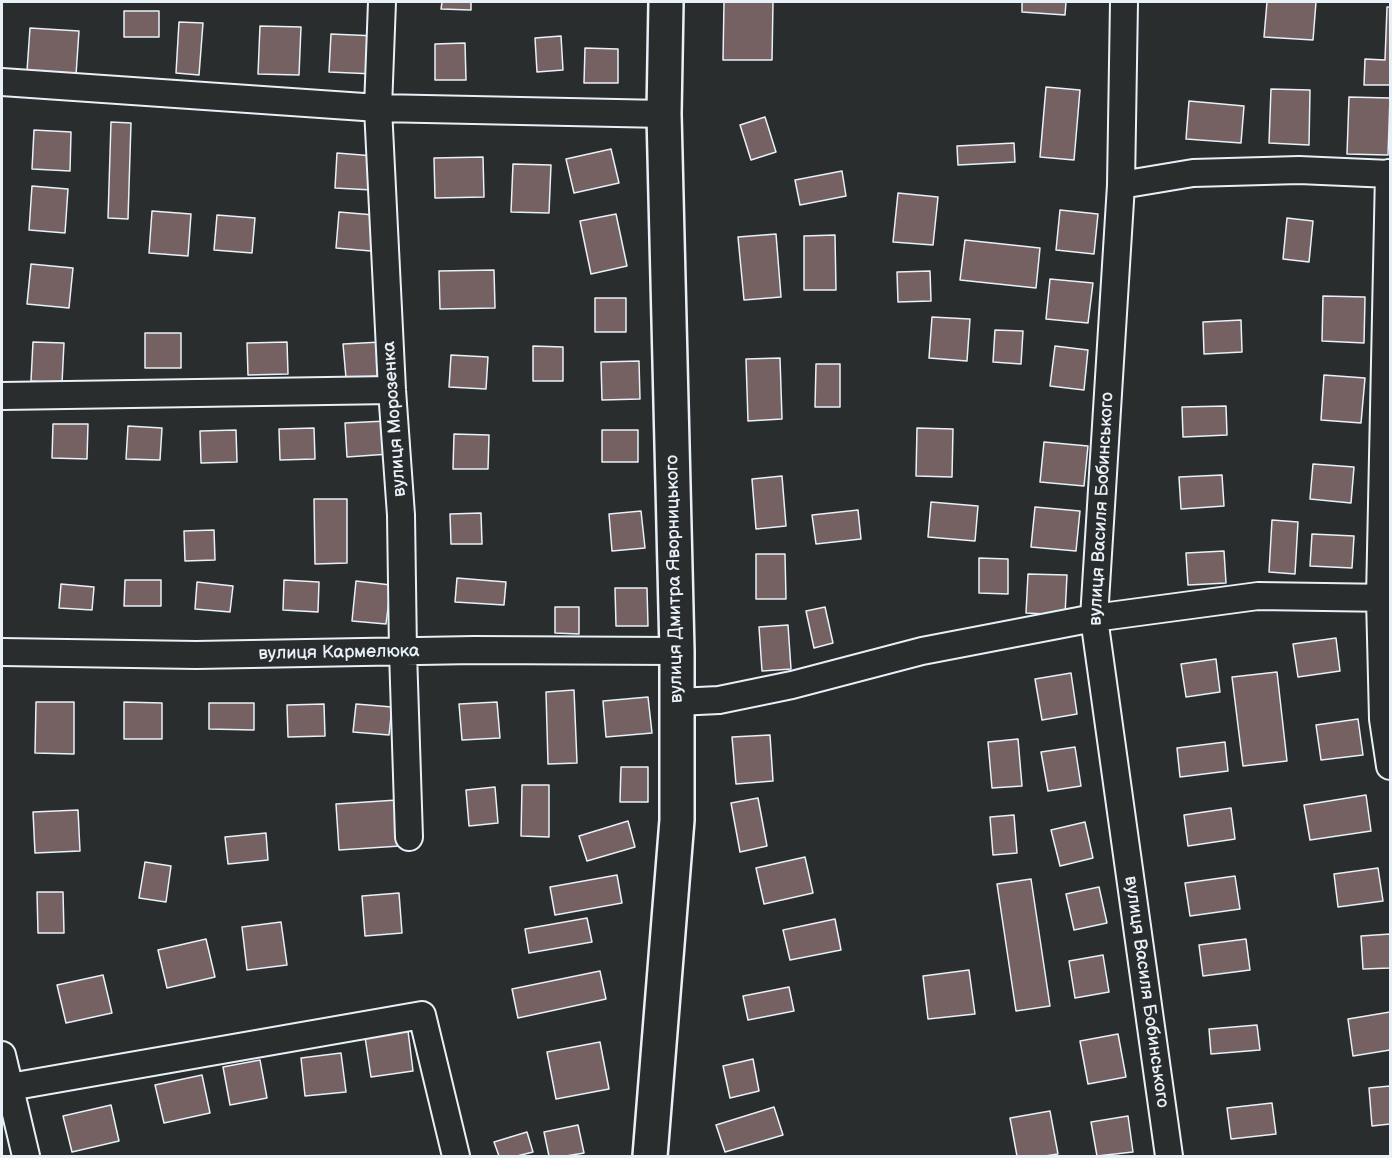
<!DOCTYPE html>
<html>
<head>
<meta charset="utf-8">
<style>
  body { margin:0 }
  #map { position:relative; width:1392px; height:1158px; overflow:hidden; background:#2a2d2e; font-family:"Balsamiq Sans",sans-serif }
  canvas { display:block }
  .frame { position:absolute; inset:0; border:3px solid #e8f1f8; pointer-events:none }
</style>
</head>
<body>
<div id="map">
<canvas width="1392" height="1158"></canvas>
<div class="frame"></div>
</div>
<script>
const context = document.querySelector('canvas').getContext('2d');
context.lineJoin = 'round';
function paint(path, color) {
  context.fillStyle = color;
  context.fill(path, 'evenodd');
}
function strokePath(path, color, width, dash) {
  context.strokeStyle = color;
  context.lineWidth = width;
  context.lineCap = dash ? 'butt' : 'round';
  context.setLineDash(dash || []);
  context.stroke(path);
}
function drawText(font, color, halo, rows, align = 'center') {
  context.font = font + ' "Balsamiq Sans",sans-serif';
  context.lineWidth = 5;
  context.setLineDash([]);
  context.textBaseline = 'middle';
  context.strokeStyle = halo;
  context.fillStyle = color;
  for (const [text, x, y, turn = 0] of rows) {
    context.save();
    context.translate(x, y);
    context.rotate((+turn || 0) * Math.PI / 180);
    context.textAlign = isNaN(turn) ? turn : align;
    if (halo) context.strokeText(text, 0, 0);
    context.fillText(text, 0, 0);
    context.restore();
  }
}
const building = new Path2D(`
  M442,2H471V10L441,9Z
  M724,2H773L772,60H723Z
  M1022,2H1066L1065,15L1022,12Z
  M1267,2H1316L1313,40L1264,37Z
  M1387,7H1390V85H1364L1365,59L1385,60Z
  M124,11H159V37H124Z
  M179,22L203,23L199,75L176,73Z
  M260,26L301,27L299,75L258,74Z
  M30,28L79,31L76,75L27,71Z
  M331,34L376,36L374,74L329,72Z
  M561,36L563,70L537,72L535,38Z
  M465,43L466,80H435V44Z
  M585,48L618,49V83H584Z
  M1046,87L1080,90L1074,160L1040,157Z
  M1271,89L1310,90L1309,145L1269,143Z
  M1349,97L1390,98L1388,155L1347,154Z
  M1189,101L1244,106L1241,143L1186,139Z
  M765,117L776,152L751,160L740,125Z
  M111,122L131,123L128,219L108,218Z
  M34,130L71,132L70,171L32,169Z
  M1014,143L1015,162L958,165L957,146Z
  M611,149L619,183L574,193L566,159Z
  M337,153L374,156L372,190L335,188Z
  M483,157L484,197L435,198L434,158Z
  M513,164L551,165L549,213L511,212Z
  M842,171L846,196L800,205L795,180Z
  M32,186L68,189L65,233L29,230Z
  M898,193L938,197L933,245L893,242Z
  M1060,210L1098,214L1094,254L1056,250Z
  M152,211L191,214L188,256L149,253Z
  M339,212L374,215L371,251L336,248Z
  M616,214L627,266L591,274L580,221Z
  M217,215L255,218L252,253L214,250Z
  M1287,218L1313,221L1309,262L1283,259Z
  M776,234L781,297L744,300L738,237Z
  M835,235L836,290H804V236Z
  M965,240L1040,248L1036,288L960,280Z
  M31,264L73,268L69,308L27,304Z
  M494,270L495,308L440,309L439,271Z
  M930,271L931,301L898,302L897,272Z
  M1050,279L1093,283L1088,323L1046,319Z
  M1323,296L1365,297L1364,343L1322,341Z
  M595,298H626V332H595Z
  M932,317L970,319L967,361L929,358Z
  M1241,320L1242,352L1204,354L1203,322Z
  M995,330L1023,331L1021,364L993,362Z
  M145,333H181V368H145Z
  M33,342L64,343L62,383L31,381Z
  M287,342L288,374L248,375L247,343Z
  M381,342L383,376L346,378L343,344Z
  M533,346L563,347V381H533Z
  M1055,346L1088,350L1084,390L1050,386Z
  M451,355L488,357L486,389L449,387Z
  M780,358L782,419L748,421L746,359Z
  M639,361L640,399L602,400L601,362Z
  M816,364H840V407H815Z
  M1324,375L1365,378L1361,423L1321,420Z
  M1226,406L1227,435L1183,437L1182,407Z
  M386,421L389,454L347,457L345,423Z
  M53,424H88L87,459L52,458Z
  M128,426L162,428L160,460L126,459Z
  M314,428L315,459L280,460L279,429Z
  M917,428L953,429L952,477L916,476Z
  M236,430L237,462L201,463L200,431Z
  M602,430H638V462H602Z
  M454,434L489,435L488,469H453Z
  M1044,442L1088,446L1084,486L1040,482Z
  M1313,464L1354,467L1351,503L1310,499Z
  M1222,475L1224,506L1181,509L1179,477Z
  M782,476L786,526L756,529L752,479Z
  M314,499H347V563L315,564Z
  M931,502L978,506L975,541L928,537Z
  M1035,507L1080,511L1076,551L1031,547Z
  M858,510L861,539L816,544L812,515Z
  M641,511L645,548L612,551L609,514Z
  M481,513L482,544H451L450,514Z
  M1272,520L1298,522L1295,574L1269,572Z
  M214,530L215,560L185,561L184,531Z
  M1312,534L1354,536L1352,568L1310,566Z
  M1224,551L1226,583L1188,585L1186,553Z
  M756,554H785L786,599H756Z
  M979,558L1008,559V594L979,593Z
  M1028,574L1067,575L1065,615L1026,613Z
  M457,578L506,582L504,605L455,602Z
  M125,580H161V606H124Z
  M284,580L319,582L318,612L283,610Z
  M356,581L391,585L386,624L352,621Z
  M197,582L233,586L230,612L195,609Z
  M61,584L94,587L92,610L59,608Z
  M615,588H647L648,626H616Z
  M555,607H579V634L555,633Z
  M825,607L833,643L814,648L806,611Z
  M788,625L791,669L762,671L759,627Z
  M1336,638L1340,671L1298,677L1293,644Z
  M1216,659L1220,692L1186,697L1181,664Z
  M1277,672L1287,761L1243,766L1232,677Z
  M1071,673L1077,714L1042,720L1035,679Z
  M574,690L577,763L548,764L546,692Z
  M648,697L652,733L606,737L603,701Z
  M36,702H74V754L35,753Z
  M124,702L162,703V739H124Z
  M497,702L500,738L462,740L459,704Z
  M209,703H254V730L209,729Z
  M324,704L325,736L288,737L287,705Z
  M356,704L392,707L389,735L353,732Z
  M1358,719L1363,755L1321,760L1316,725Z
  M770,735L773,781L736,784L732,737Z
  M1018,739L1022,786L992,788L988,742Z
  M1225,742L1228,771L1180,777L1177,748Z
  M1075,747L1081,786L1048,791L1041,752Z
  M621,767H648V802H620Z
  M522,785H549V837L521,836Z
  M495,787L498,823L469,826L466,790Z
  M1366,795L1371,831L1310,840L1304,805Z
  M758,798L767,846L740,852L731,803Z
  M397,800L400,846L339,850L336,804Z
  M1231,808L1235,839L1188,846L1184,815Z
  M78,810L80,851L35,853L33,812Z
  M1014,815L1017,853L993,855L990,817Z
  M628,821L635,847L587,861L579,836Z
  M1085,822L1093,858L1060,866L1051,830Z
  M266,833L268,860L228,864L225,837Z
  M805,857L813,893L764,904L756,868Z
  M145,862L171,866L166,902L139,898Z
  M1378,868L1383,901L1338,907L1334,874Z
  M617,875L622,903L555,915L550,887Z
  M1235,876L1240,909L1190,916L1185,883Z
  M1031,879L1050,1006L1016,1011L997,884Z
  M1099,887L1107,923L1074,930L1066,894Z
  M37,892H63L64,933H38Z
  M399,893L402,933L365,936L362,896Z
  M587,918L592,942L529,953L525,929Z
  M835,919L841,950L790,960L783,930Z
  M281,922L287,965L247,970L242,927Z
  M1390,934V968L1363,969L1361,936Z
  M206,939L215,977L167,988L158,950Z
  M1246,939L1250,970L1203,976L1199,945Z
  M1103,955L1109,992L1075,998L1069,961Z
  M969,970L975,1014L928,1019L923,976Z
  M600,971L606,999L518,1018L512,989Z
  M103,975L112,1013L66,1023L57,985Z
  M789,987L794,1011L748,1020L743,996Z
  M1390,1012V1050L1353,1056L1348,1019Z
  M1257,1025L1260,1050L1211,1054L1209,1029Z
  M408,1031L413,1071L371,1077L365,1037Z
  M1118,1034L1126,1077L1088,1084L1080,1041Z
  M600,1042L609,1089L556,1099L547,1052Z
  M341,1053L346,1092L305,1096L301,1058Z
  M753,1059L759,1091L730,1098L723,1066Z
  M260,1060L267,1098L230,1105L223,1067Z
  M202,1075L210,1113L164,1123L155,1085Z
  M1390,1086V1124L1372,1126L1369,1088Z
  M1272,1103L1276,1134L1231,1139L1227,1108Z
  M111,1105L119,1141L72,1152L63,1116Z
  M774,1107L783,1135L725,1152L716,1125Z
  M1050,1111L1058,1154L1045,1156H1017L1010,1118Z
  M1128,1116L1133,1152L1097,1156L1091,1122Z
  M578,1125L584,1153L566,1156H549L544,1132Z
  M527,1132L533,1152L517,1156H499L494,1142Z`);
paint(building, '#756161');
strokePath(building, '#e8f1f8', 1.5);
const street = new Path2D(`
  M382,2L378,108L392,390L401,515L403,652L409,837
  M1124,2L1121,185L1094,618L1169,1156
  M2,82L378,108L664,114
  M1389,173L1380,598L1383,719L1390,766
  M1121,185L1193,173L1299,170L1390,174
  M2,396L392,390
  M2,652L196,655L474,650L677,651
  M677,702L719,700L792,685L922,651L1094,618L1258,596L1390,598
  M2,1055L26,1156
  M10,1087L422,1015L456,1156`);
const secondary = new Path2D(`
  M650,1156L677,820V651L664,114L666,2`);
strokePath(street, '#e8f1f8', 30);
strokePath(secondary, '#e8f1f8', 38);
strokePath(street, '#2a2d2e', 26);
strokePath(secondary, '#2a2d2e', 33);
drawText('18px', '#e8f1f8', '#2a2d2e', [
  ["вулиця Морозенка",395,419,-94],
  ["вулиця Василя Бобинського",1102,509,-87],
  ["вулиця Дмитра Яворницького",675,579,-91],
  ["вулиця Кармелюка",339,653,-1],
  ["вулиця Василя Бобинського",1146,992,82]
]);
</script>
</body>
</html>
